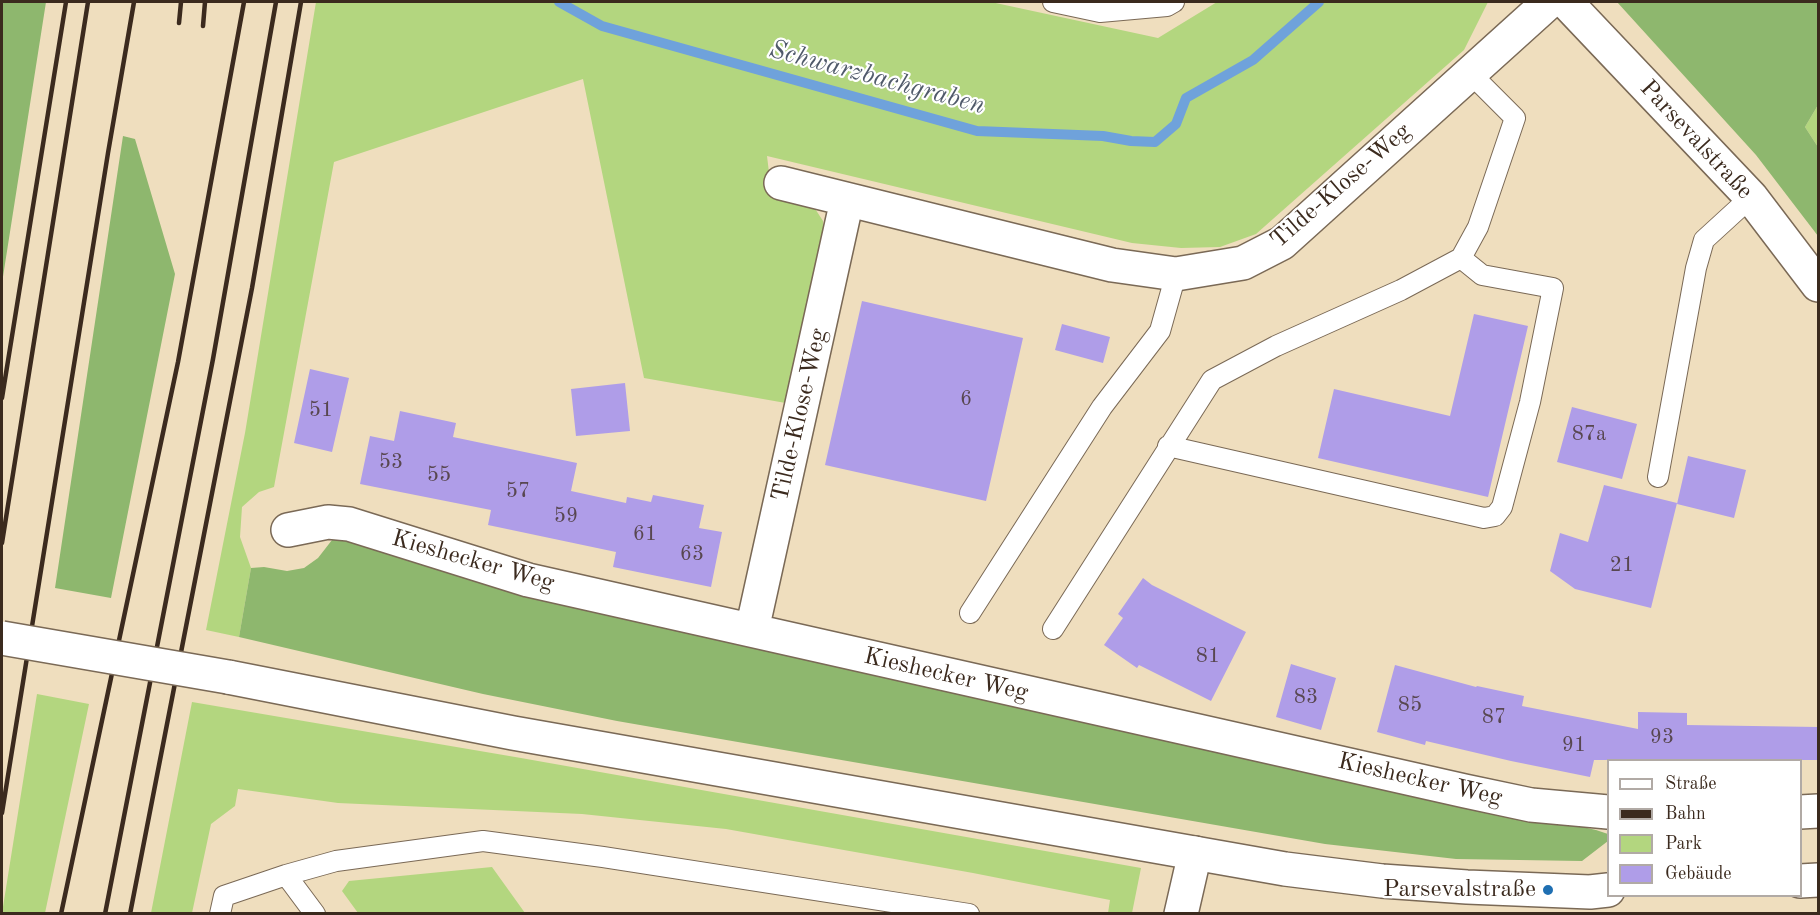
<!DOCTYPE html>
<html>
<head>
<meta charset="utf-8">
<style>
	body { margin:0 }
	#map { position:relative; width:1820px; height:915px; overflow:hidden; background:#efdebe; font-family:"Old Standard TT",serif }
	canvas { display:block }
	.frame { position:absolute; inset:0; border:3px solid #3b2a1e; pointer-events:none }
	.legend { position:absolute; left:1607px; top:759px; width:195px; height:138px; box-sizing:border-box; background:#fff; border:2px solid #b1aaa5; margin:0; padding:8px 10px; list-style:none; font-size:18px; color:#3b2a1e }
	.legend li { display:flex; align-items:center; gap:12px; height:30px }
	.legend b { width:30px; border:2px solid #b1aaa5 }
</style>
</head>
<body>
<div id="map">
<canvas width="1820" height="915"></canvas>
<div class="frame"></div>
<ul class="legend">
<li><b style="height:8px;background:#fff"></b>Straße</li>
<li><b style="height:8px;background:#3b2a1e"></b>Bahn</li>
<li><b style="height:16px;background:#b3d67f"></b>Park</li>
<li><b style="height:16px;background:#af9de8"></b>Gebäude</li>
</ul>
</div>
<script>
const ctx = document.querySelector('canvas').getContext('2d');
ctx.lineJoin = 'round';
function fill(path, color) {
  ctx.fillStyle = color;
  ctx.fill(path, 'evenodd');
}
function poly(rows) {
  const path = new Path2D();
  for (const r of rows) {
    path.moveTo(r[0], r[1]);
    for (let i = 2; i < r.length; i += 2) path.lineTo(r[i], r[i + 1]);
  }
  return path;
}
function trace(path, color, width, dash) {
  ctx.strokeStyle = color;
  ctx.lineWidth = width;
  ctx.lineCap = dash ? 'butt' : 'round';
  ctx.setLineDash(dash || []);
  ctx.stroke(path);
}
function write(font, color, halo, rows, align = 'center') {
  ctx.font = font + ' "Old Standard TT",serif';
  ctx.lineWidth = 4.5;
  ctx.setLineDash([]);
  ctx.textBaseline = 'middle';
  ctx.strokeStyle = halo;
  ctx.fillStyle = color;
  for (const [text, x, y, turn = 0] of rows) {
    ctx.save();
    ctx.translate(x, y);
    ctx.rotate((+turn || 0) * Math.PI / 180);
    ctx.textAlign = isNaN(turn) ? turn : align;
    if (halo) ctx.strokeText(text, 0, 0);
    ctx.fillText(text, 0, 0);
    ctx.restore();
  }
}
const green = poly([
	[316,2,991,2,1158,38,1217,2,1488,2,1464,50,1256,234,1220,247,1181,248,1132,243,767,156,771,189,812,204,823,221,826,259,797,405,644,378,583,79,334,162,274,487,259,492,242,507,240,537,251,568,239,637,206,630,245,433],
	[1818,105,1818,147,1805,127],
	[37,694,89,704,45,913,2,913],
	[192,702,521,758,1141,868,1132,913,1108,913,1110,900,973,873,726,829,582,814,338,803,238,789,235,806,211,824,192,913,151,913],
	[492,867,525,913,358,913,342,891,349,881]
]);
const forest = poly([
	[2,2,46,2,2,283],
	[1617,2,1818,2,1818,105,1805,127,1818,147,1818,236,1756,155],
	[123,136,135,139,175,274,111,598,55,588],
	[351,535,502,580,1596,830,1608,834,1608,841,1582,861,1456,859,1325,844,617,721,483,694,239,637,251,568,264,567,287,571,304,568,318,558,332,540]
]);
const stream = poly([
	[559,2,602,26,977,131,1103,136,1131,141,1155,142,1176,124,1186,98,1253,60,1319,2]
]);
const building = poly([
	[862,301,1023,338,986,501,825,465],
	[1474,314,1528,326,1488,497,1318,458,1334,389,1450,416],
	[1062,324,1110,337,1103,363,1055,350],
	[310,369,349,378,332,452,294,443],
	[625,383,630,431,576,436,571,389],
	[1572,407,1637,424,1622,479,1557,462],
	[400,411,456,423,453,437,577,463,571,491,626,503,627,497,651,502,653,495,704,505,699,528,722,532,711,587,613,567,616,552,488,525,491,510,360,484,370,436,394,441],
	[1688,456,1746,470,1734,518,1677,504],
	[1604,485,1677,503,1651,608,1575,589,1550,571,1560,533,1588,542],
	[1143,578,1152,585,1246,632,1211,701,1139,665,1137,668,1104,645,1123,618,1118,614],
	[1291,664,1336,678,1321,730,1276,717],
	[1395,665,1476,687,1477,686,1524,696,1522,706,1638,729,1638,712,1687,713,1687,725,1818,727,1818,760,1594,760,1590,777,1511,761,1426,741,1425,745,1377,732]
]);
const service = poly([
	[1053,2,1100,12,1167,6,1174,2],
	[1168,446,1484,518,1495,516,1502,507,1530,402,1553,288,1482,275,1461,258],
	[1658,477,1696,268,1704,240,1751,197],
	[970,613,1102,407,1160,331,1176,274],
	[1053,629,1212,380,1276,346,1401,290,1461,258,1478,227,1515,118,1470,73],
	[220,914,224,896,286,875],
	[315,914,286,875,336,861,483,841,603,857,969,914]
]);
const minor = poly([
	[781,183,1112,265,1176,274,1243,263,1282,243,1549,2],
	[288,530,328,522,349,524,528,580,1465,791,1531,805,1608,812],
	[752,630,847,200],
	[1800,812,1818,811],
	[1181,914,1195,853]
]);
const tertiary = poly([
	[1566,2,1751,197,1818,285],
	[228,677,513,733,1285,869,1382,881,1467,887,1590,892,1608,890],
	[1800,881,1818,880]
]);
const rail = poly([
	[179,23,181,2],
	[203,26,205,2],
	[2,398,66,2],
	[2,543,88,2],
	[2,813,108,153,134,2],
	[61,914,178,362,244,2],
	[105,914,213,359,276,2],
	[130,914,252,288,301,2]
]);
const tertiaryBridge = poly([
	[2,638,228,677]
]);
const markers = [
	[1548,890,6,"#1f6fb2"]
];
const numberNames = [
	["6",966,399],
	["51",321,410],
	["87a",1589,434],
	["53",391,462],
	["55",439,475],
	["57",518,491],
	["59",566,516],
	["61",645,534],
	["63",692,554],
	["21",1622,565],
	["81",1208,656],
	["83",1306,697],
	["85",1410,705],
	["87",1494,717],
	["93",1662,737],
	["91",1574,745]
];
const streetNames = [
	["Parsevalstraße",1696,140,47],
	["Tilde-Klose-Weg",1341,186,-41],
	["Tilde-Klose-Weg",800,415,-77],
	["Kieshecker Weg",473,561,16],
	["Kieshecker Weg",946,675,13],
	["Kieshecker Weg",1420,780,13]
];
const poiNames = [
	["Parsevalstraße",1536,890]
];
const waterNames = [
	["Schwarzbachgraben",877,78,15]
];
fill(green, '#b3d67f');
fill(forest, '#8eb76e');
trace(stream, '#6fa2db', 10);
fill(building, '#af9de8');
trace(service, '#7a6956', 22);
trace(minor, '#7a6956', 36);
trace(tertiary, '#7a6956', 36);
trace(service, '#fff', 20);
trace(minor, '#fff', 33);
trace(tertiary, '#fff', 33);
trace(rail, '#3b2a1e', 4.5);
trace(tertiaryBridge, '#7a6956', 36, []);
trace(tertiaryBridge, '#fff', 33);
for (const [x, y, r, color] of markers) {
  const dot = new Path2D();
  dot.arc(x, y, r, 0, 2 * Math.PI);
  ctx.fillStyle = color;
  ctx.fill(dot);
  trace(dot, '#fff', 2);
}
write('21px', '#584750', null, numberNames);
write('24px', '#3b2a1e', '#fff', streetNames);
write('24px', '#3b2a1e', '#fff', poiNames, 'right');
write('italic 26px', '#505a6a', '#fff', waterNames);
</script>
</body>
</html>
